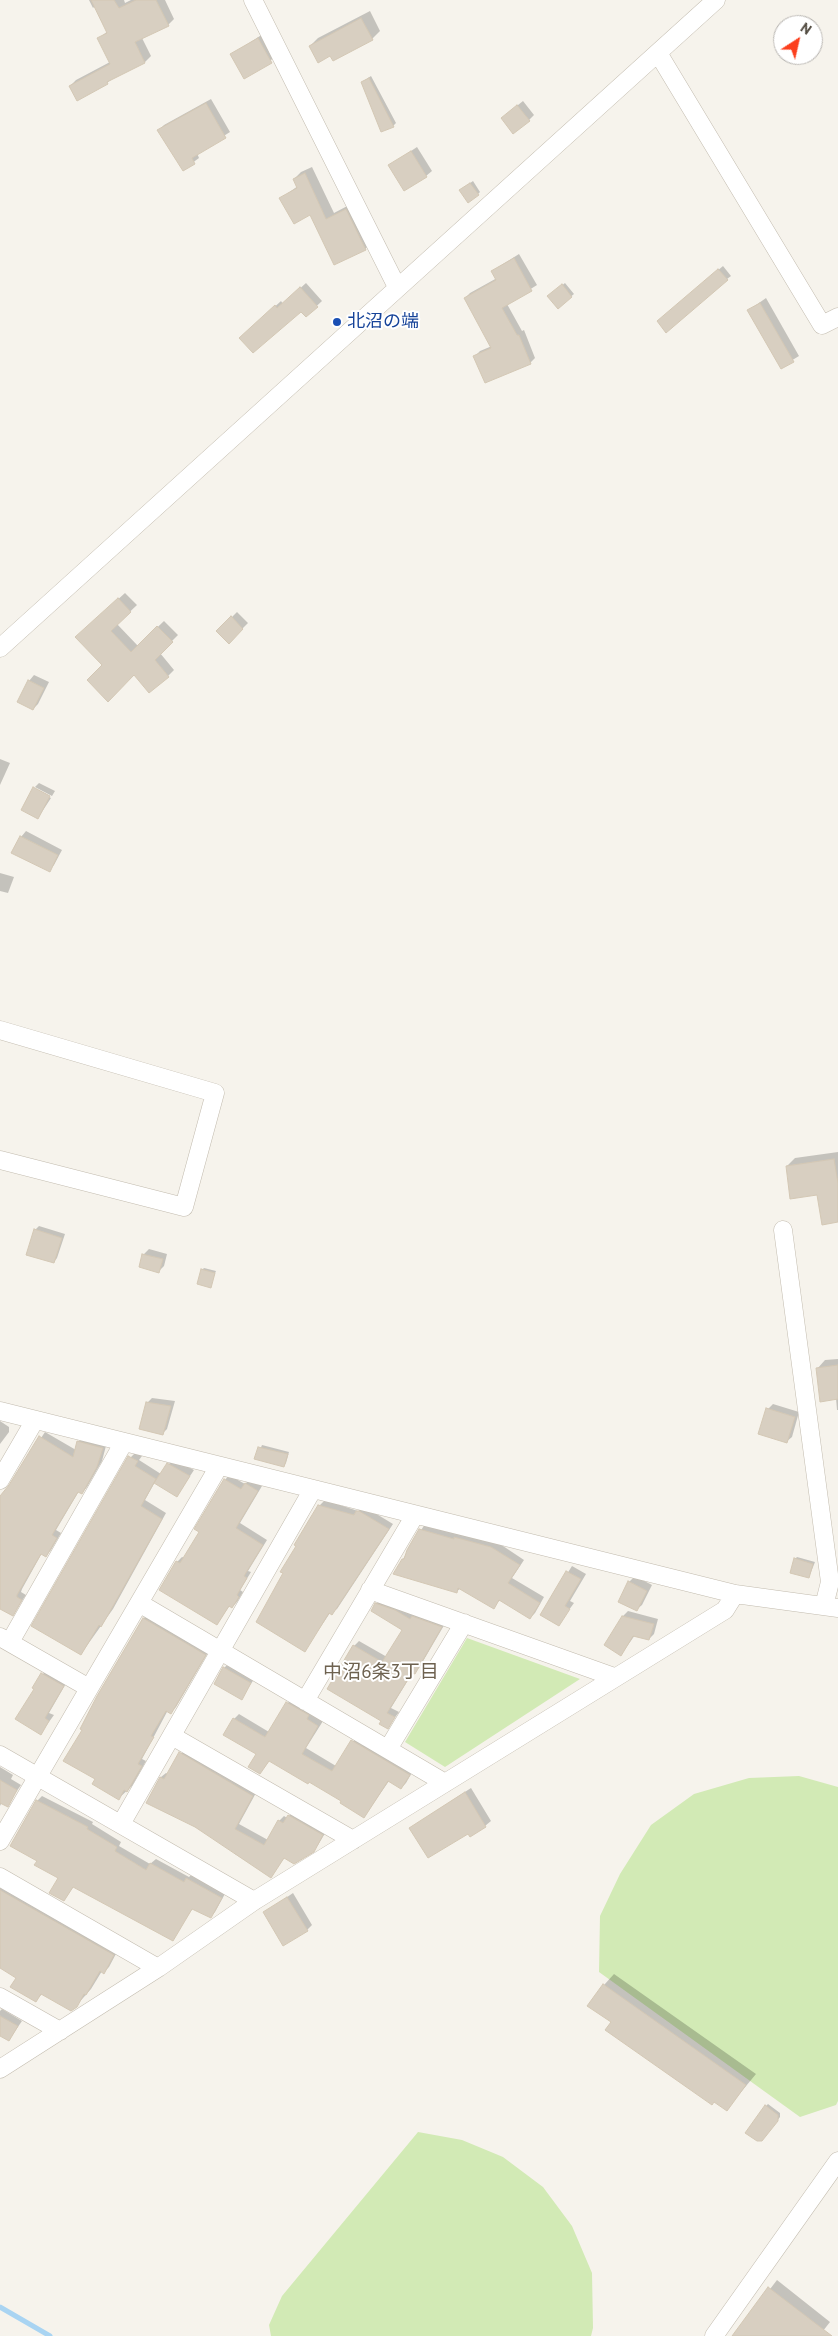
<!DOCTYPE html>
<html>
<head>
<meta charset="utf-8">
<style>
	body { margin:0 }
	#map { position:relative; width:838px; height:2336px; overflow:hidden; background:#f6f3ec; font-family:"PT Sans",sans-serif }
	canvas { display:block }
	.north { position:absolute; left:773px; top:15px; width:50px; height:50px; box-sizing:border-box; background:#fff; border:1px solid #b7b4b0; border-radius:50%; rotate:35deg; font-size:14px; font-weight:700; line-height:20px; text-align:center; color:#4b4439 }
	.north::after { content:''; display:block; margin:auto; width:18px; height:22px; background:#fc3f1d; clip-path:polygon(50% 0,100% 100%,50% 72%,0 100%) }
</style>
</head>
<body>
<div id="map">
<canvas width="838" height="2336"></canvas>
<div class="north">N</div>
</div>
<script>
const ctx = document.querySelector('canvas').getContext('2d');
ctx.lineJoin = 'round';
function fill(path, color) {
  ctx.fillStyle = color;
  ctx.fill(path, 'evenodd');
}
function poly(rows) {
  const path = new Path2D();
  for (const r of rows) {
    path.moveTo(r[0], r[1]);
    for (let i = 2; i < r.length; i += 2) path.lineTo(r[i], r[i + 1]);
  }
  return path;
}
function trace(path, color, width, dash) {
  ctx.strokeStyle = color;
  ctx.lineWidth = width;
  ctx.lineCap = dash ? 'butt' : 'round';
  ctx.setLineDash(dash || []);
  ctx.stroke(path);
}
function write(font, color, halo, rows, align = 'center') {
  ctx.font = font + ' "PT Sans","Noto Sans JP",sans-serif';
  ctx.lineWidth = 4;
  ctx.setLineDash([]);
  ctx.textBaseline = 'middle';
  ctx.strokeStyle = halo;
  ctx.fillStyle = color;
  for (const [text, x, y, turn = 0] of rows) {
    ctx.save();
    ctx.translate(x, y);
    ctx.rotate((+turn || 0) * Math.PI / 180);
    ctx.textAlign = isNaN(turn) ? turn : align;
    if (halo) ctx.strokeText(text, 0, 0);
    ctx.fillText(text, 0, 0);
    ctx.restore();
  }
}
const green = poly([
	[467,1638,580,1679,445,1767,405,1742],
	[799,1776,838,1787,838,2101,836,2105,800,2117,599,1972,600,1916,620,1874,651,1825,694,1794,749,1778],
	[418,2132,462,2140,503,2157,543,2187,572,2226,592,2273,593,2328,591,2336,271,2336,269,2325,282,2296]
]);
const shadow = poly([
	[89,0,124,0,125,3,131,0,165,0,174,19,168,25,142,38,151,56,145,62,113,78,107,83,70,86,76,80,110,62,99,38,108,31,95,6,93,8],
	[370,11,380,31,372,39,331,54,310,46,318,38],
	[263,34,277,56,245,77,232,54],
	[371,76,396,123,393,126,362,82],
	[211,99,230,132,197,153,199,158,184,169,159,130,164,125],
	[523,101,534,115,529,120,508,113],
	[417,147,432,171,426,176,390,165],
	[312,167,334,213,353,203,372,242,365,249,311,214,281,198,298,186,294,179,301,172],
	[473,181,480,192,478,194,463,188],
	[519,254,537,285,507,304,522,331,524,330,535,358,530,363,475,356,480,351,492,346,465,298,470,293,497,278,492,271],
	[723,266,731,276,727,279,662,318],
	[306,283,322,301,306,316,301,311,246,333,281,301,283,304],
	[565,283,574,294,558,307,551,294],
	[766,298,799,356,781,367,749,310],
	[125,593,137,605,117,624,138,646,164,621,178,635,160,653,174,670,168,676,134,673,104,665,83,631],
	[237,612,248,623,229,642,218,631],
	[34,675,49,682,38,704,33,709,29,681],
	[0,759,10,763,0,785],
	[39,783,55,791,52,796,35,787],
	[34,789,51,798,38,818],
	[26,831,62,850,54,865,49,870,21,837],
	[0,873,14,877,8,893,0,891],
	[838,1152,838,1221,818,1194,787,1166,795,1158],
	[39,1226,65,1234,57,1258,54,1262,35,1230],
	[149,1249,167,1254,164,1266,159,1271,140,1266,144,1254],
	[204,1268,216,1271,210,1286,202,1270],
	[838,1359,838,1410,837,1410,836,1398,817,1369,825,1360],
	[152,1398,175,1401,167,1429,162,1434,147,1403],
	[773,1404,799,1412,792,1437,786,1442,768,1409],
	[0,1421,9,1427,9,1432,0,1444],
	[45,1432,76,1450,78,1442,83,1437,107,1442,102,1461,87,1487,82,1493,79,1491,56,1530,61,1533,51,1550,46,1556,42,1553,22,1589,21,1592,26,1595,13,1614,0,1606,0,1500],
	[262,1445,289,1452,286,1463,284,1466,256,1459],
	[136,1452,142,1456,139,1460,161,1474,173,1459,194,1470,177,1496,155,1482,145,1500,166,1513,113,1609,81,1654,33,1626,131,1457],
	[229,1475,245,1484,250,1479,262,1486,240,1523,267,1540,248,1571,251,1572,240,1590,243,1592,237,1602,232,1607,230,1605,217,1624,177,1562,182,1557,185,1558,200,1532,225,1480],
	[325,1500,358,1511,365,1507,393,1524,337,1609,330,1613,305,1650,284,1572,319,1506],
	[425,1524,459,1534,461,1532,497,1542,524,1560,512,1578,544,1597,535,1613,530,1618,500,1600,493,1607,461,1588,456,1592,403,1559],
	[797,1557,815,1562,809,1577,795,1559],
	[572,1566,586,1574,570,1601,574,1603,558,1625,541,1615],
	[635,1576,652,1585,642,1605,636,1610,619,1601,629,1582],
	[381,1599,446,1622,419,1668,413,1672,391,1708,399,1712,388,1727,382,1720,354,1646,359,1641,387,1657,404,1629,376,1604],
	[628,1611,658,1619,654,1634,649,1639,635,1635,621,1655,623,1616],
	[149,1613,210,1649,176,1707,171,1712,168,1710,142,1759,146,1761,132,1786,118,1799,97,1779,98,1697,144,1618],
	[229,1663,255,1678,241,1698,224,1668],
	[47,1668,68,1680,49,1713,54,1715,41,1733,35,1689,34,1688],
	[292,1697,323,1721,306,1748,336,1766,357,1736,414,1769,406,1783,401,1788,389,1781,364,1817,343,1800,270,1760,260,1773,258,1754,234,1719,239,1714,269,1732],
	[185,1748,257,1791,239,1824,268,1840,279,1821,284,1816,287,1818,294,1811,327,1830,318,1845,313,1851,285,1857,271,1876,235,1854,237,1852,170,1812,147,1802,161,1777,166,1773,168,1774],
	[0,1767,13,1775,11,1779,21,1785,7,1805,2,1802,0,1806],
	[471,1788,491,1821,485,1826,470,1835,468,1832,410,1828],
	[42,1796,93,1822,92,1824,121,1842,119,1846,150,1864,156,1859,189,1877,192,1874,226,1892,215,1912,210,1917,193,1908,172,1939,74,1886,64,1900,60,1877,38,1861,37,1801],
	[0,1883,118,1950,109,1967,104,1972,102,1971,91,1989,76,2006,42,1994,36,2000,18,1977,0,1967],
	[293,1893,312,1925,307,1930,264,1913],
	[614,1974,756,2074,727,2109,604,1985],
	[2,2009,22,2021,9,2040,0,2034,0,2011],
	[768,2104,780,2113,780,2117,764,2138,766,2106],
	[777,2280,830,2322,819,2336,734,2336]
]);
const stream = poly([
	[0,2307,50,2336]
]);
const building = poly([
	[91,0,114,0,119,8,136,0,156,0,169,26,135,42,145,63,107,82,108,84,77,101,69,86,110,64,97,38,107,33,91,0],
	[361,18,373,40,333,61,330,56,318,63,309,46,361,18],
	[258,38,272,63,244,79,230,54,258,38],
	[369,78,394,127,381,132,361,82,369,78],
	[206,103,226,138,192,158,195,164,183,171,157,130,206,103],
	[517,105,530,121,513,134,501,118,517,105],
	[411,151,427,177,404,191,388,165,411,151],
	[305,173,326,219,346,209,366,250,334,265,310,215,294,224,279,198,297,188,293,179,305,173],
	[470,183,479,195,468,203,459,190,470,183],
	[514,258,532,291,502,308,517,335,519,335,531,364,485,383,473,356,491,348,464,298,496,280,491,271,514,258],
	[718,269,728,280,666,333,657,321,718,269],
	[562,284,572,297,558,309,547,296,562,284],
	[300,287,318,307,306,317,301,312,253,353,239,338,275,305,277,308,300,287],
	[760,303,794,362,781,369,747,310,760,303],
	[118,598,131,612,111,631,131,652,157,626,173,642,155,660,169,677,149,693,134,675,108,702,87,680,102,665,75,637,118,598],
	[231,616,243,629,229,644,216,631,231,616],
	[28,680,44,688,33,710,17,702,28,680],
	[33,787,50,796,38,819,21,810,33,787],
	[20,836,58,855,50,872,11,853,20,836],
	[834,1159,838,1183,838,1222,822,1225,817,1195,790,1199,786,1166,834,1159],
	[34,1229,62,1238,54,1263,26,1255,34,1229],
	[142,1254,163,1259,159,1273,139,1267,142,1254],
	[201,1269,215,1273,211,1288,197,1284,201,1269],
	[838,1365,838,1399,820,1402,816,1368,838,1365],
	[146,1402,171,1406,163,1435,139,1429,146,1402],
	[766,1408,795,1417,787,1443,758,1434,766,1408],
	[39,1436,73,1457,77,1441,103,1448,97,1467,82,1494,78,1492,52,1535,57,1538,46,1557,41,1554,17,1595,17,1597,22,1600,13,1616,0,1609,0,1496,9,1485,39,1436],
	[258,1447,288,1454,284,1467,254,1459,258,1447],
	[128,1456,138,1461,135,1466,156,1479,141,1506,162,1519,108,1615,101,1627,99,1625,81,1655,31,1626,128,1456],
	[167,1463,190,1476,177,1497,154,1483,167,1463],
	[224,1479,241,1489,245,1483,258,1491,236,1528,263,1545,244,1576,247,1578,237,1595,239,1597,232,1608,229,1606,217,1625,159,1590,176,1561,180,1563,199,1532,194,1529,224,1479],
	[318,1505,354,1515,356,1511,359,1511,389,1529,332,1615,329,1613,305,1652,256,1622,283,1573,280,1572,296,1546,294,1545,318,1505],
	[419,1529,454,1539,454,1537,491,1547,520,1565,508,1583,540,1603,530,1619,499,1600,494,1609,458,1588,457,1593,393,1574,402,1559,404,1559,407,1550,419,1529],
	[794,1558,813,1564,809,1578,790,1573,794,1558],
	[566,1571,581,1579,565,1606,570,1609,559,1626,540,1615,566,1571],
	[628,1581,647,1591,637,1611,618,1602,628,1581],
	[375,1603,395,1610,410,1619,412,1616,442,1627,415,1674,412,1673,387,1713,395,1717,388,1729,379,1724,381,1721,327,1689,353,1645,382,1662,402,1630,371,1611,375,1603],
	[622,1616,654,1624,649,1640,633,1636,621,1656,604,1645,622,1616],
	[143,1618,206,1655,171,1714,166,1711,151,1736,154,1737,138,1764,142,1766,127,1792,124,1790,119,1800,92,1784,95,1779,63,1761,82,1730,80,1729,97,1696,143,1618],
	[223,1667,251,1683,242,1700,214,1684,223,1667],
	[41,1673,64,1686,45,1718,49,1721,41,1735,15,1719,34,1689,32,1688,41,1673],
	[286,1702,309,1715,307,1719,318,1726,302,1754,332,1771,351,1740,410,1775,401,1789,388,1781,364,1818,340,1803,341,1801,309,1782,308,1784,269,1761,260,1774,248,1767,256,1754,223,1735,233,1718,265,1737,286,1702],
	[179,1752,253,1796,235,1829,264,1845,278,1820,283,1823,288,1815,323,1835,314,1852,294,1864,284,1858,271,1878,195,1827,146,1803,160,1777,164,1779,179,1752],
	[0,1780,17,1790,8,1807,0,1803,0,1780],
	[465,1792,486,1827,470,1837,468,1834,428,1858,409,1828,465,1792],
	[36,1800,88,1827,87,1829,117,1847,115,1851,146,1870,150,1863,184,1882,186,1878,222,1898,211,1918,192,1909,173,1941,73,1887,64,1901,49,1893,58,1878,34,1865,37,1861,10,1846,36,1800],
	[0,1890,114,1955,104,1974,100,1971,86,1995,84,1994,77,2007,71,2011,41,1994,36,2002,10,1987,16,1978,0,1968,0,1890],
	[287,1897,308,1931,283,1946,263,1912,287,1897],
	[603,1984,746,2085,727,2111,714,2102,712,2105,605,2030,611,2022,587,2006,603,1984],
	[0,2016,18,2026,9,2041,0,2036,0,2016],
	[765,2105,778,2115,778,2121,762,2141,757,2141,745,2133,765,2105],
	[768,2287,832,2336,732,2336,768,2287]
]);
const minor = poly([
	[253,0,397,287],
	[658,53,822,325,838,317],
	[0,648,716,0],
	[0,1030,215,1093,184,1207,0,1160],
	[783,1230,830,1582,824,1606],
	[0,1411,735,1594,838,1608],
	[0,1480,35,1420],
	[370,1590,614,1677],
	[139,1603,445,1783],
	[0,1637,89,1688],
	[10,1642,124,1442],
	[305,1701,415,1515],
	[172,1736,353,1840],
	[388,1749,464,1623],
	[0,1755,254,1901],
	[121,1824,313,1489],
	[0,1841,219,1466],
	[0,1877,158,1968],
	[0,1997,60,2031],
	[0,2069,158,1968,254,1901,725,1610,735,1594],
	[714,2336,838,2161]
]);
const markers = [
	[337,322,5,"#1a4fb4"]
];
const transitNames = [
	["北沼の端",347,322]
];
const neighbourhoodNames = [
	["中沼6条3丁目",381,1673]
];
fill(green, '#d2eab5');
fill(shadow, '#0003');
trace(stream, '#a9d4f2', 5);
fill(building, '#d8cfc1');
trace(building, '#d3c7b4', 1);
trace(minor, '#c2bbae', 19);
trace(minor, '#fff', 18);
for (const [x, y, r, color] of markers) {
  const dot = new Path2D();
  dot.arc(x, y, r, 0, 2 * Math.PI);
  ctx.fillStyle = color;
  ctx.fill(dot);
  trace(dot, '#fff', 2);
}
write('18px', '#164399', '#fff', transitNames, 'left');
write('19px', '#6e6250', '#fff', neighbourhoodNames);
</script>
</body>
</html>
